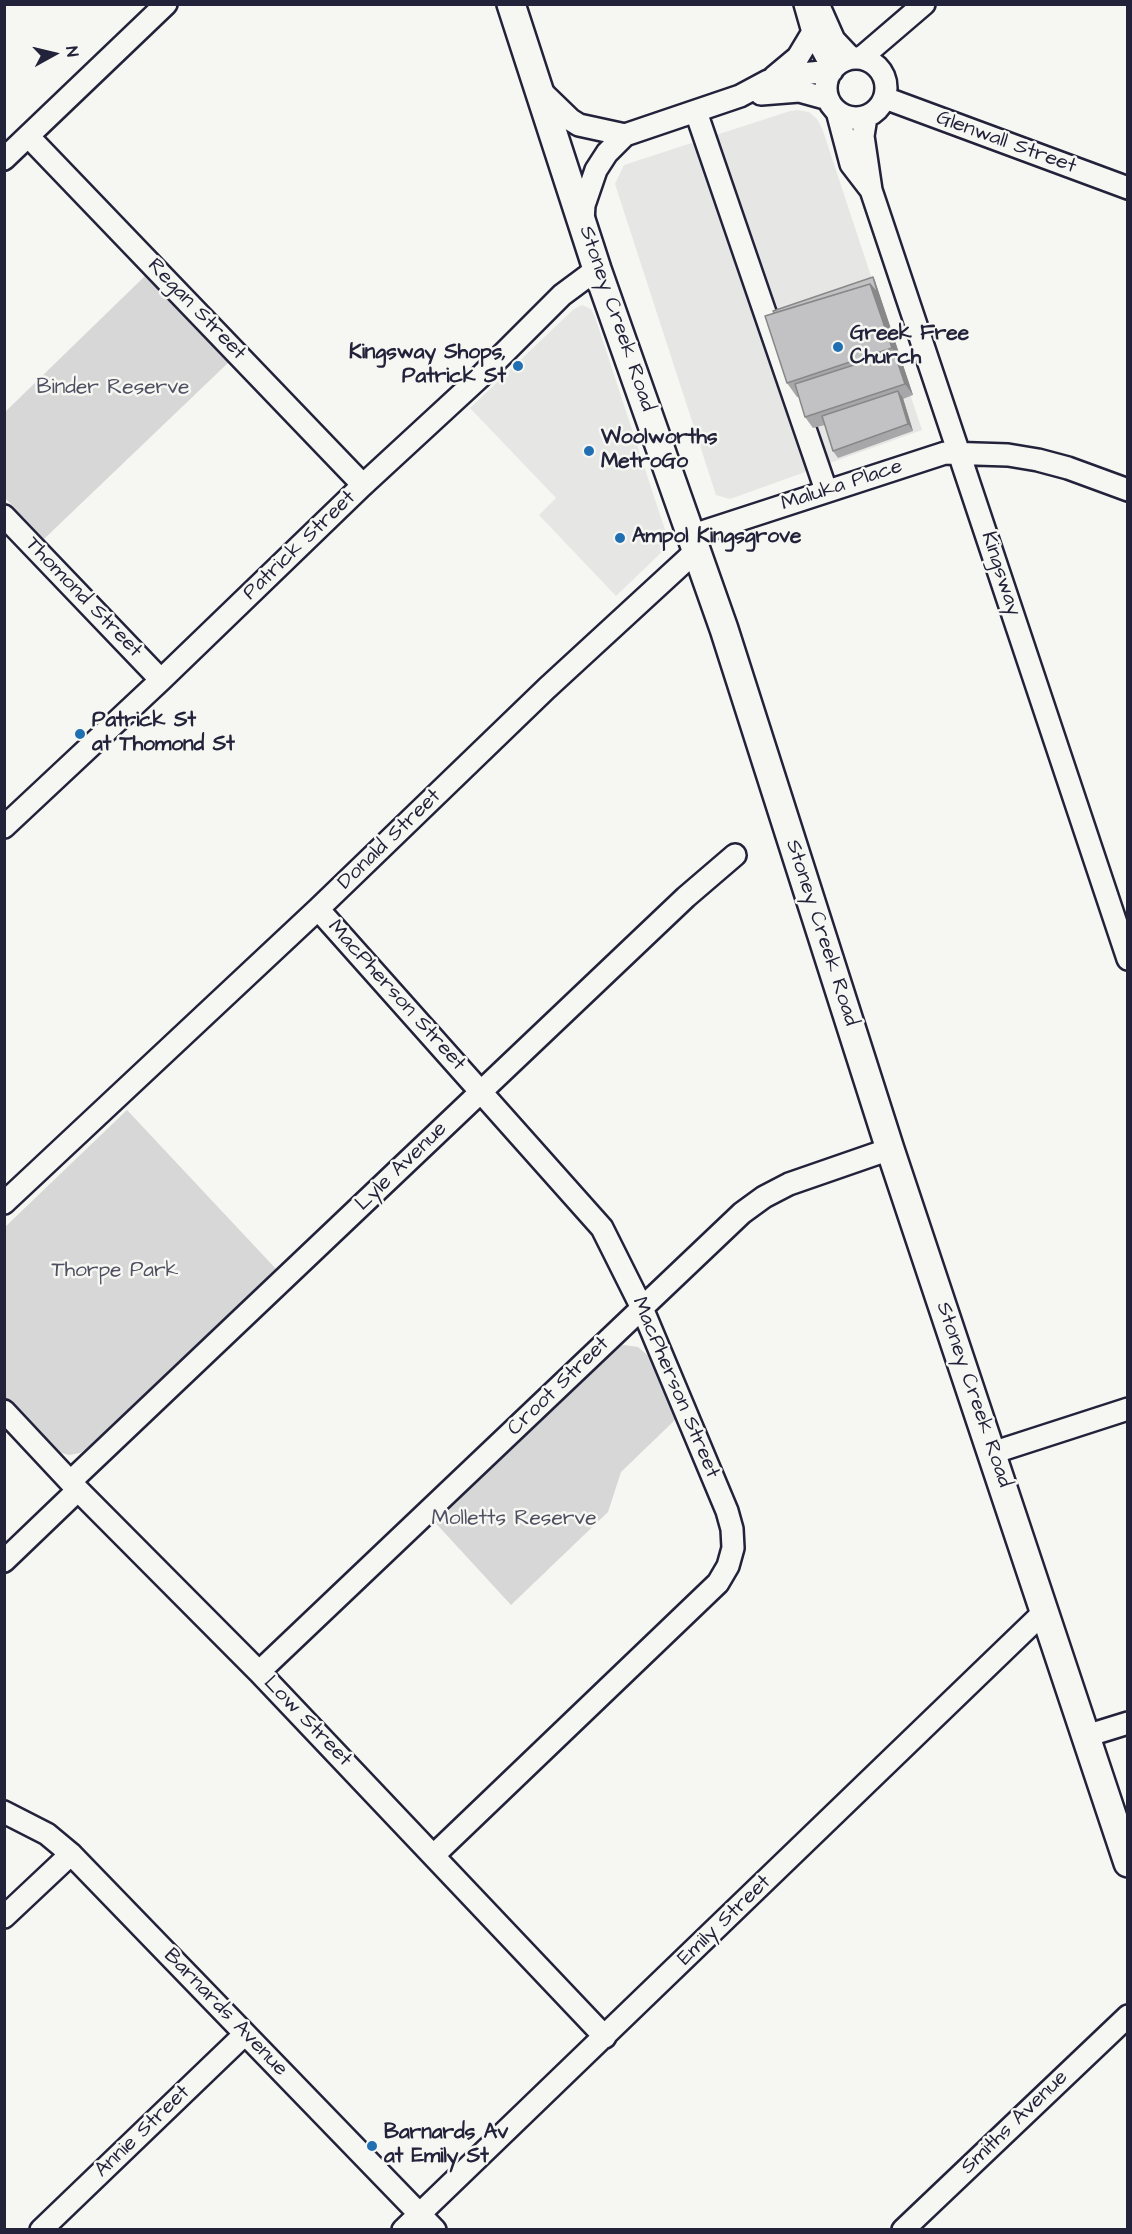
<!DOCTYPE html>
<html>
<head>
<meta charset="utf-8">
<style>
	body { margin:0 }
	#map { position:relative; width:1132px; height:2234px; overflow:hidden; background:#f6f6f2; font-family:"Architects Daughter",sans-serif }
	canvas { display:block }
	.frame { position:absolute; inset:0; border:6px solid #22223b; pointer-events:none }
	.north { position:absolute; left:24px; top:24px; width:60px; height:60px; -webkit-text-stroke:4px #f6f6f2; paint-order:stroke; rotate:82deg; font-size:16px; font-weight:700; line-height:24px; text-align:center; color:#22223b }
	.north::after { content:''; display:block; margin:auto; width:21px; height:27px; background:#22223b; clip-path:polygon(50% 0,100% 100%,50% 72%,0 100%) }
</style>
</head>
<body>
<div id="map">
<canvas width="1132" height="2234"></canvas>
<div class="frame"></div>
<div class="north">N</div>
</div>
<script>
const ctx = document.querySelector('canvas').getContext('2d');
ctx.lineJoin = 'round';
function fill(path, color) {
  ctx.fillStyle = color;
  ctx.fill(path, 'evenodd');
}
function poly(rows) {
  const path = new Path2D();
  for (const r of rows) {
    if (r.length === 3) {
      path.moveTo(r[0] + r[2], r[1]);
      path.arc(r[0], r[1], r[2], 0, 2 * Math.PI);
      continue;
    }
    path.moveTo(r[0], r[1]);
    for (let i = 2; i < r.length; i += 2) path.lineTo(r[i], r[i + 1]);
  }
  return path;
}
function trace(path, color, width, dash) {
  ctx.strokeStyle = color;
  ctx.lineWidth = width;
  ctx.lineCap = dash ? 'butt' : 'round';
  ctx.setLineDash(dash || []);
  ctx.stroke(path);
}
function write(font, color, halo, rows, align = 'center') {
  ctx.font = font + ' "Architects Daughter",sans-serif';
  ctx.lineWidth = 5;
  ctx.setLineDash([]);
  ctx.textBaseline = 'middle';
  ctx.strokeStyle = halo;
  ctx.fillStyle = color;
  for (const [text, x, y, turn = 0] of rows) {
    ctx.save();
    ctx.translate(x, y);
    ctx.rotate((+turn || 0) * Math.PI / 180);
    ctx.textAlign = isNaN(turn) ? turn : align;
    if (halo) ctx.strokeText(text, 0, 0);
    ctx.fillText(text, 0, 0);
    ctx.restore();
  }
}
const built = poly([
	[798,110,809,112,817,119,822,128,922,430,730,499,716,495,615,184,624,165,790,111],
	[582,305,591,309,595,317,668,539,666,548,616,596,539,515,556,498,470,408,574,309]
]);
const green = poly([
	[146,275,229,362,44,539,5,498,5,412],
	[127,1110,277,1270,88,1447,80,1453,69,1455,58,1452,52,1448,5,1398,5,1227],
	[624,1345,638,1347,651,1358,676,1419,621,1472,608,1512,511,1605,431,1518,614,1347]
]);
const minor = poly([
	[805,4,813,32,833,69],
	[818,4,834,40,851,58],
	[856,88,30],
	[861,58,924,4],
	[774,77,798,57,813,32],
	[541,91,571,120,579,125,625,135],
	[761,94,799,91,828,99],
	[885,98,1128,188],
	[837,111,851,164,871,190],
	[696,112,826,490],
	[866,117,863,136,871,190,1128,959],
	[28,136,363,485],
	[4,159,166,4],
	[583,222,584,205,596,170,607,153,625,135,740,96,768,81,801,74,832,71],
	[4,516,161,680],
	[690,536,945,453,1008,455,1038,460,1068,468,1128,490],
	[4,827,161,680,363,485,479,378,562,295,597,269],
	[318,909,602,1228,642,1308,727,1511,732,1529,733,1548,728,1566,718,1583,434,1855],
	[4,1203,318,909,547,688,697,550],
	[4,1411,78,1490,259,1672,605,2037],
	[992,1453,1128,1409],
	[71,1481,686,897,735,855],
	[4,1561,78,1490],
	[259,1672,742,1213,764,1197,789,1184,890,1149],
	[1086,1736,1128,1723],
	[4,1812,47,1834,71,1854,435,2230],
	[4,1917,71,1854],
	[41,2230,245,2034],
	[403,2230,1045,1611],
	[903,2230,1128,2016]
]);
const major = poly([
	[511,4,597,269,724,629,890,1149,1128,1863]
]);
const wall = poly([
	[873,277,875,281,913,395,903,399,913,431,838,458,833,451,825,425,813,428,805,417,799,397,797,397,787,383]
]);
const shadedWall = poly([
	[873,277,875,281,913,395,905,384,894,352,892,348,870,284],
	[898,391,903,398,913,431,908,424]
]);
const building = poly([
	[873,277,878,294,870,284,774,313,773,311,873,277],
	[870,284,892,348,787,383,765,316,870,284],
	[894,352,905,384,805,417,795,384,894,352],
	[898,391,908,424,833,451,822,416,898,391]
]);
const markers = [
	[838,347,6,"#1f6fb2"],
	[518,366,6,"#1f6fb2"],
	[589,451,6,"#1f6fb2"],
	[620,538,6,"#1f6fb2"],
	[80,734,6,"#1f6fb2"],
	[372,2146,6,"#1f6fb2"]
];
const streetNames = [
	["Glenwall Street",1006,143,20],
	["Regan Street",196,310,46],
	["Stoney Creek Road",616,319,71],
	["Maluka Place",842,486,-18],
	["Patrick Street",300,546,-44],
	["Kingsway",1000,574,72],
	["Thomond Street",83,598,46],
	["Donald Street",390,840,-44],
	["Stoney Creek Road",821,933,72],
	["MacPherson Street",396,996,48],
	["Lyle Avenue",402,1167,-44],
	["Croot Street",559,1387,-44],
	["MacPherson Street",675,1388,67],
	["Stoney Creek Road",973,1395,71],
	["Low Street",307,1722,46],
	["Emily Street",725,1921,-44],
	["Barnards Avenue",225,2013,46],
	["Smiths Avenue",1015,2123,-44],
	["Annie Street",143,2132,-44]
];
const poiNames = [
	["Greek Free",850,335],
	["Church",850,359],
	["Kingsway Shops,",506,354,"right"],
	["Patrick St",506,378,"right"],
	["Woolworths",601,439],
	["MetroGo",601,463],
	["Ampol Kingsgrove",632,538],
	["Patrick St",92,722],
	["at Thomond St",92,746],
	["Barnards Av",384,2134],
	["at Emily St",384,2158]
];
const parkNames = [
	["Binder Reserve",113,389],
	["Thorpe Park",115,1272],
	["Molletts Reserve",514,1520]
];
fill(built, '#e6e6e4');
fill(green, '#d7d7d7');
trace(minor, '#22223b', 26);
trace(major, '#22223b', 32);
trace(minor, '#f6f6f2', 21);
trace(major, '#f6f6f2', 27);
fill(wall, '#a7a7a9');
fill(shadedWall, '#888889');
fill(building, '#c2c2c4');
trace(building, '#888889', 1.5);
for (const [x, y, r, color] of markers) {
  const dot = new Path2D();
  dot.arc(x, y, r, 0, 2 * Math.PI);
  ctx.fillStyle = color;
  ctx.fill(dot);
  trace(dot, '#f6f6f2', 2);
}
write('21px', '#22223b', '#f6f6f2', streetNames);
write('bold 21px', '#22223b', '#f6f6f2', poiNames, 'left');
write('21px', '#4f4f62', '#f6f6f2', parkNames);
</script>
</body>
</html>
